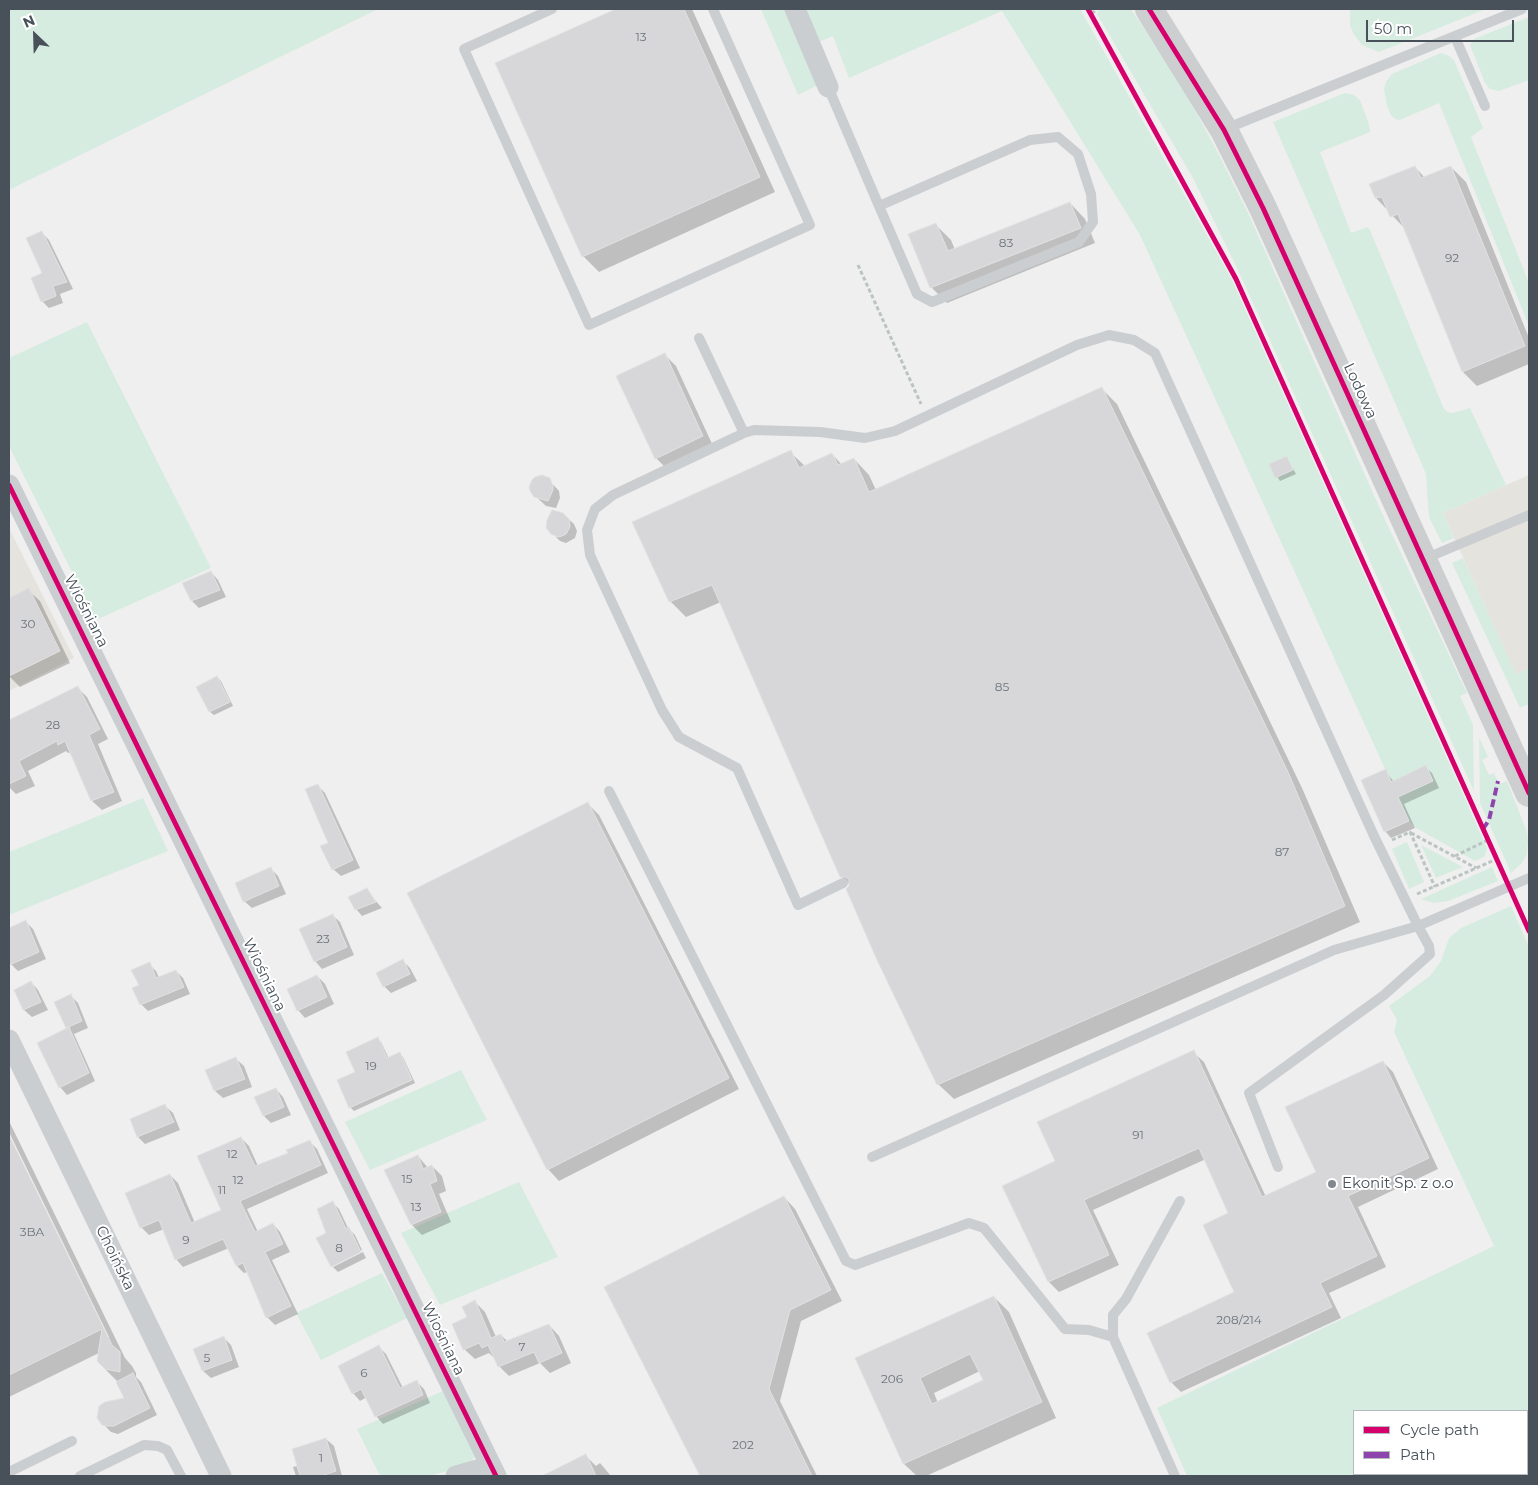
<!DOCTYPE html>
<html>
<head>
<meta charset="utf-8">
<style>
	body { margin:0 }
	#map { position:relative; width:1538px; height:1485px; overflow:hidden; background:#f0efef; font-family:Montserrat,sans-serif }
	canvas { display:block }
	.frame { position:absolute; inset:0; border:10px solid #48515a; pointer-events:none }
	.legend { position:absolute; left:1353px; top:1410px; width:175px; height:65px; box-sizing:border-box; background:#fff; border:1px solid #b6b9bd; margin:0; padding:6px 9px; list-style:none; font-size:15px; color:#48515a }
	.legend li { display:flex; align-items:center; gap:10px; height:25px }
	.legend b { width:25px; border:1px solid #b6b9bd }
	.north { position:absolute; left:10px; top:10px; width:50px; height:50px; -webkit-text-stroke:4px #fff; paint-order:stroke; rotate:336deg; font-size:14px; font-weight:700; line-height:20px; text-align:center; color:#48515a }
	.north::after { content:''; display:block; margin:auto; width:18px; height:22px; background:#48515a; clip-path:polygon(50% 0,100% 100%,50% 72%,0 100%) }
	.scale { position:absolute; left:1366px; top:20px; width:148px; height:22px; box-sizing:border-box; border:2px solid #48515a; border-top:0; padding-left:6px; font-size:15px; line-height:18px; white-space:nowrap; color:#48515a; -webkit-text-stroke:4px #fff; paint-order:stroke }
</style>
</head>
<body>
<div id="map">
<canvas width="1538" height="1485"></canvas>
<div class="frame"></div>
<ul class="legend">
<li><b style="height:6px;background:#d6006c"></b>Cycle path</li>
<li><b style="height:6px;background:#8e44ad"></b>Path</li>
</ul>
<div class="north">N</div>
<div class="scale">50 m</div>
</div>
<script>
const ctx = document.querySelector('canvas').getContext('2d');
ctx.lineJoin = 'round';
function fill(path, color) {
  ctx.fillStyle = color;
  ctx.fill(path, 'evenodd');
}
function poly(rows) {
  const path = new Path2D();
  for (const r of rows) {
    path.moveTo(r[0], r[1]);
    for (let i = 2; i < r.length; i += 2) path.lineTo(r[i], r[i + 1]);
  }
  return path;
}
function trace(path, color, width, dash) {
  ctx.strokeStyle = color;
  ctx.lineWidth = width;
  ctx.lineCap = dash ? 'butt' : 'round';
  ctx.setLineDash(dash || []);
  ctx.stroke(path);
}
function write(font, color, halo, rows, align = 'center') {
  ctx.font = font + ' Montserrat,sans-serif';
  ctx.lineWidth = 4;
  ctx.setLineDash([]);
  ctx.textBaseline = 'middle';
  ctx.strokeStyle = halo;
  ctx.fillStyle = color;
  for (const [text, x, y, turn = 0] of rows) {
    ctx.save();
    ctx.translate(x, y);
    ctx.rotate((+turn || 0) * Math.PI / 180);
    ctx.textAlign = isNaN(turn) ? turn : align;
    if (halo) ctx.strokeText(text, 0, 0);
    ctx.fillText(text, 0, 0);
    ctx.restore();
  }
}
const commercial = poly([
	[1529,475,1529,704,1443,513],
	[9,528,74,658,9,691]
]);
const green = poly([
	[9,9,378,9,9,190],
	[761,9,786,9,818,85,798,95],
	[806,9,1080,9,1231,278,1467,803,1487,849,1484,857,1475,861,1416,828,1409,821,1140,235,1002,11,849,78,833,36,819,42],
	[1100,9,1131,9,1179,81,1215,147,1249,215,1381,511,1467,693,1460,696,1473,725,1474,791,1238,270,1193,178,1097,14],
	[1350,9,1486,9,1379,52,1362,45,1353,33,1350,25],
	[1529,17,1529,80,1499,91,1490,89,1485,83,1470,45,1474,39],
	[1441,53,1449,56,1454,60,1483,128,1471,137,1529,283,1529,326,1439,103,1400,120,1395,119,1391,115,1387,106,1384,89,1386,82,1392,74],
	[1345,93,1354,95,1360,100,1369,124,1370,132,1320,152,1351,233,1368,227,1370,230,1444,409,1448,412,1453,413,1470,408,1506,485,1443,513,1454,538,1442,543,1429,517,1426,474,1273,122],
	[87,322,211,568,96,620,9,446,9,358],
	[1463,558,1516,674,1529,668,1529,704,1520,708,1452,563],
	[1479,737,1488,757,1482,760,1489,775,1494,773,1499,784,1507,781,1527,832,1528,842,1527,854,1522,863,1511,873,1480,803],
	[143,798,168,851,9,915,9,852],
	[1407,842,1424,882,1409,889,1392,849],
	[1421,845,1463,867,1436,878],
	[1492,867,1498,881,1448,901,1434,903,1421,899],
	[1511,906,1529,947,1529,1452,1527,1453,1527,1411,1354,1411,1354,1474,1476,1474,1470,1476,1187,1476,1157,1408,1494,1246,1394,1032,1397,1020,1389,1006,1430,976,1441,961,1449,938,1461,928],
	[461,1070,487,1120,370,1170,345,1122],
	[519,1182,558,1257,440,1305,401,1233],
	[382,1273,407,1318,321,1360,296,1313],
	[443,1391,476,1456,467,1466,428,1476,382,1476,378,1472,357,1429]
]);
const shadow = poly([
	[619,9,692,9,775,192,599,272,583,256,497,64],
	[1415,167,1425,178,1451,167,1466,182,1529,338,1529,364,1477,386,1463,372,1406,230,1376,198],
	[1070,203,1085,219,1095,243,947,303,931,287,936,225,951,240,955,250],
	[41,232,49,240,73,289,60,294,63,303,49,308,42,301,44,274],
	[665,355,676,366,714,448,667,469,656,458],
	[1102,389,1117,404,1302,788,1360,922,954,1099,938,1084,850,885,841,876,721,602,686,617,670,601,790,452,805,466,832,454,842,465,854,459,869,475,876,490],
	[1286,457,1296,474,1280,481,1270,465],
	[546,477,559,491,560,498,556,508,546,506,532,493],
	[566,517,574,524,577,531,575,538,566,543,560,541,552,533],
	[211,572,218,580,226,597,199,608,192,601],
	[28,590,40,601,70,663,20,687,9,676,9,599],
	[217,677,221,681,233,706,214,715,210,712,198,687],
	[78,688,87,697,108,739,98,744,122,801,102,810,92,801,71,752,68,753,66,751,28,771,35,786,16,794,9,787,9,721],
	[1425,767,1432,773,1439,788,1404,804,1415,828,1391,838,1385,831,1385,771,1394,782],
	[317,785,325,793,360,868,341,876,333,869],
	[587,803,599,815,739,1089,559,1181,548,1169],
	[270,868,278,876,286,894,252,908,244,901],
	[366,890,382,908,362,916,356,909],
	[332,915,340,922,354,955,322,969,315,961],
	[26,922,33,929,46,959,18,971,11,964,9,959,9,929],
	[403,961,410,968,417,981,391,993,384,986],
	[149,964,156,971,159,978,176,971,183,978,190,994,148,1011,141,1004,140,986],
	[317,976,325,984,334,1004,305,1018,298,1010],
	[31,982,38,990,48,1010,32,1017,24,1010,15,990],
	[71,996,78,1003,88,1028,74,1034,95,1081,67,1095,60,1087,68,1029,56,1002],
	[378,1039,381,1042,389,1059,400,1054,403,1057,415,1083,354,1111,350,1107,357,1073],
	[1193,1052,1204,1062,1266,1197,1317,1172,1383,1062,1393,1072,1438,1169,1358,1207,1386,1267,1329,1293,1341,1318,1181,1392,1171,1382,1148,1333,1236,1292,1230,1214,1206,1159,1093,1210,1119,1265,1059,1292,1049,1282,1003,1186,1057,1162],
	[236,1059,244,1066,252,1087,223,1098,215,1091,207,1071],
	[276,1089,283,1097,291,1115,271,1123,264,1116],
	[165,1106,173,1113,180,1130,145,1144,138,1137,131,1120],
	[9,1121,125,1358,132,1366,136,1373,136,1377,141,1382,157,1415,118,1434,111,1432,103,1424,98,1418,98,1410,102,1405,126,1399,117,1381,100,1364,99,1353,9,1397,9,1138,107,1339,109,1337,9,1132],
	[241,1138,249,1146,258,1166,290,1153,309,1141,317,1149,328,1173,247,1209,258,1232,273,1224,280,1232,290,1252,272,1260,298,1314,275,1325,267,1317,248,1272,244,1273,237,1266,229,1248,183,1267,176,1259,164,1229,149,1235,141,1227,170,1175,178,1183,195,1223,223,1210],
	[418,1156,428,1168,432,1166,442,1176,446,1191,439,1194,451,1222,422,1235,412,1225],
	[784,1197,795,1209,842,1301,801,1321,780,1401,817,1476,701,1476,606,1287],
	[333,1203,339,1209,348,1228,355,1235,362,1250,332,1265,328,1234],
	[363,1252,366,1258,338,1272,333,1267],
	[994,1297,1009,1312,1056,1418,926,1476,917,1476,904,1464,857,1358],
	[980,1371,985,1381,938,1403,934,1393],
	[475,1302,485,1312,496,1337,501,1335,508,1342,549,1325,559,1336,571,1363,550,1373,540,1363,509,1376,499,1366,494,1356,493,1357,489,1353,475,1359,464,1349,468,1318],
	[223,1337,231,1345,239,1367,211,1378,203,1371,195,1350],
	[379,1347,386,1354,403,1388,417,1382,424,1389,430,1403,383,1424,376,1416,367,1397,360,1401,353,1393],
	[326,1439,334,1446,342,1476,296,1476,293,1467,298,1466],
	[586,1456,596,1466,600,1463,611,1476,554,1476,552,1473]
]);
const building = poly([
	[616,9,684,9,760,177,582,257,495,63,616,9],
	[1415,166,1421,178,1451,166,1525,346,1462,372,1398,214,1390,217,1382,197,1375,198,1369,184,1415,166],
	[1070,202,1081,228,930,288,908,234,936,223,948,251,1070,202],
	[42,231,67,282,53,286,56,296,41,302,31,278,42,273,26,238,42,231],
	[665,353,703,436,655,459,616,376,665,353],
	[1102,387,1288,772,1345,906,937,1085,877,960,846,889,849,886,849,880,846,877,840,877,712,585,669,602,632,522,791,450,799,468,832,453,838,465,854,458,869,492,1102,387],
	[1287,456,1293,470,1275,478,1269,464,1287,456],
	[542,475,550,478,553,486,553,490,548,501,534,497,530,491,529,487,532,480,535,477,542,475],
	[552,510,563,513,569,519,570,527,566,534,562,536,558,537,551,534,546,528,547,520,552,510],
	[211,571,220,590,191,601,182,583,211,571],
	[29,588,60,651,9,676,9,598,29,588],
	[217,676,230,702,209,712,196,687,217,676],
	[78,686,100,729,89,735,114,792,91,801,65,741,58,745,57,741,19,761,26,776,9,784,9,720,78,686],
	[1426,765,1433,781,1398,797,1409,821,1384,832,1361,780,1386,769,1391,782,1426,765],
	[318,784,353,860,332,870,320,846,328,843,305,789,318,784],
	[588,802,729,1078,547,1170,407,893,588,802],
	[271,867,279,886,243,902,235,883,271,867],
	[367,888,376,902,355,910,348,897,367,888],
	[333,914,347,947,314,962,299,929,333,914],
	[26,920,39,952,9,965,9,928,26,920],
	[403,959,410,974,383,987,376,973,403,959],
	[150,962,156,978,176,970,184,987,140,1005,132,988,139,985,131,970,150,962],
	[317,975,327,997,297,1011,287,989,317,975],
	[31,981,41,1002,23,1010,14,990,31,981],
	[71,994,82,1021,66,1028,54,1002,71,994],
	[69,1027,89,1073,59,1088,37,1043,69,1027],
	[378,1037,387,1058,400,1052,412,1080,349,1108,337,1080,355,1072,346,1052,378,1037],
	[1194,1050,1262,1197,1316,1172,1285,1107,1383,1061,1429,1158,1348,1196,1377,1256,1320,1283,1332,1307,1170,1383,1147,1333,1234,1292,1203,1225,1228,1213,1199,1148,1084,1200,1109,1255,1048,1282,1002,1186,1055,1161,1037,1122,1194,1050],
	[236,1057,245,1079,214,1091,205,1070,236,1057],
	[276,1088,284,1107,263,1116,254,1097,276,1088],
	[165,1104,174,1122,137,1137,130,1119,165,1104],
	[9,1135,112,1345,120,1352,120,1372,105,1369,97,1361,102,1329,9,1375,9,1135],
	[241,1137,255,1166,288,1153,286,1150,310,1140,321,1165,240,1201,255,1232,273,1223,283,1244,265,1252,291,1306,266,1318,243,1263,236,1266,223,1239,175,1260,159,1220,140,1228,125,1193,170,1174,191,1223,221,1210,197,1156,241,1137],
	[418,1155,423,1169,432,1165,437,1181,430,1184,441,1212,411,1225,384,1170,418,1155],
	[784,1196,831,1290,790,1310,769,1389,812,1476,700,1476,604,1287,784,1196],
	[333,1201,346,1229,349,1227,361,1252,331,1267,316,1238,326,1233,317,1209,333,1201],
	[994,1296,1042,1402,903,1464,855,1358,994,1296],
	[970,1354,983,1380,932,1404,920,1378,970,1354],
	[475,1300,491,1338,501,1334,504,1342,549,1324,562,1353,539,1363,534,1352,498,1367,488,1345,482,1348,479,1343,463,1350,452,1324,467,1317,462,1307,475,1300],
	[224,1336,232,1360,202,1371,193,1349,224,1336],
	[379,1345,400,1388,417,1380,423,1395,375,1417,361,1389,352,1394,338,1366,379,1345],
	[133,1373,150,1408,114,1426,106,1426,102,1425,97,1418,99,1406,105,1402,124,1398,116,1382,133,1373],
	[326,1438,336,1471,321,1476,300,1476,292,1449,326,1438],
	[586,1454,596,1476,542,1476,586,1454]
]);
const path = poly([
	[1092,14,1096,9],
	[858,265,921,404],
	[1411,833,1476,868],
	[1392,840,1410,832,1435,887],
	[1455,856,1488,840],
	[1417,894,1497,859]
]);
const lane = poly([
	[552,9,464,49,589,325,810,225,713,9],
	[1455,37,1485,106],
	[828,87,879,206,917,294,932,302,1079,242,1093,222,1091,194,1078,154,1058,137,1030,140,879,206],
	[1225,129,1522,9],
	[699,338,744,433],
	[1424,559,1529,515],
	[609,791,846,1261,855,1265,969,1223,984,1228,1065,1329,1089,1330,1113,1337],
	[843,883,798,905,737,768,679,737,662,710,590,555,587,530,595,509,613,495,744,433,754,430,820,432,865,438,895,431,1077,345,1109,335,1134,340,1155,353,1374,836,1418,926,1529,878],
	[872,1157,1334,950,1418,926,1429,946,1430,954,1384,995,1249,1093,1278,1167],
	[9,1472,72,1441],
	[80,1476,144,1445,158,1446,167,1450,181,1476],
	[1175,1476,1113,1337,1113,1315,1126,1299,1180,1201]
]);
const street = poly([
	[795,9,828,87],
	[9,485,496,1476],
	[9,1040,221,1476],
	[456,1476,491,1466]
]);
const secondary = poly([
	[1149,9,1224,130,1263,208,1529,793]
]);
const quiet = poly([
	[1483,829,1489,820,1498,781]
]);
const cycleway = poly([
	[1088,9,1236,279,1529,931],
	[1149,9,1224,130,1263,208,1529,793],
	[9,485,496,1476]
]);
const markers = [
	[1332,1184,5,"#83888e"]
];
const numberNames = [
	["13",641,37],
	["83",1006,243],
	["92",1452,258],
	["30",28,624],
	["85",1002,687],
	["28",53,725],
	["87",1282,852],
	["23",323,939],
	["19",371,1066],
	["91",1138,1135],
	["12",232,1154],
	["15",407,1179],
	["12",238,1180],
	["11",222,1190],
	["13",416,1207],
	["3BA",32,1232],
	["9",186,1240],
	["8",339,1248],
	["208/214",1239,1320],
	["7",522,1347],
	["5",207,1358],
	["6",364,1373],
	["206",892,1379],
	["202",743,1445],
	["1",321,1458]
];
const streetNames = [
	["Lodowa",1360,391,65],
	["Wiośniana",86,611,63],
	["Wiośniana",264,975,64],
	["Choińska",115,1258,64],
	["Wiośniana",443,1339,64]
];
const poiNames = [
	["Ekonit Sp. z o.o",1342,1184]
];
fill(commercial, '#e5e3dd');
fill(green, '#d6ece0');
fill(shadow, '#0003');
fill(building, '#d7d7d9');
trace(building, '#e1e1e2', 1);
trace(path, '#bac4c1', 3, [4, 2.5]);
trace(lane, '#cbced0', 10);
trace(street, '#cbced0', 21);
trace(secondary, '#ccced0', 28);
trace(quiet, '#8e44ad', 4, [8, 4]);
trace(cycleway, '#d6006c', 5);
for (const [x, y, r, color] of markers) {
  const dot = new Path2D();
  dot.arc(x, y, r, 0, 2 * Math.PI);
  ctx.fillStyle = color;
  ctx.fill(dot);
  trace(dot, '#fff', 2);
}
write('12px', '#6d747b', null, numberNames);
write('15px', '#48515a', '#fff', streetNames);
write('15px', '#48515a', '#fff', poiNames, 'left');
</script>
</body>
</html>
